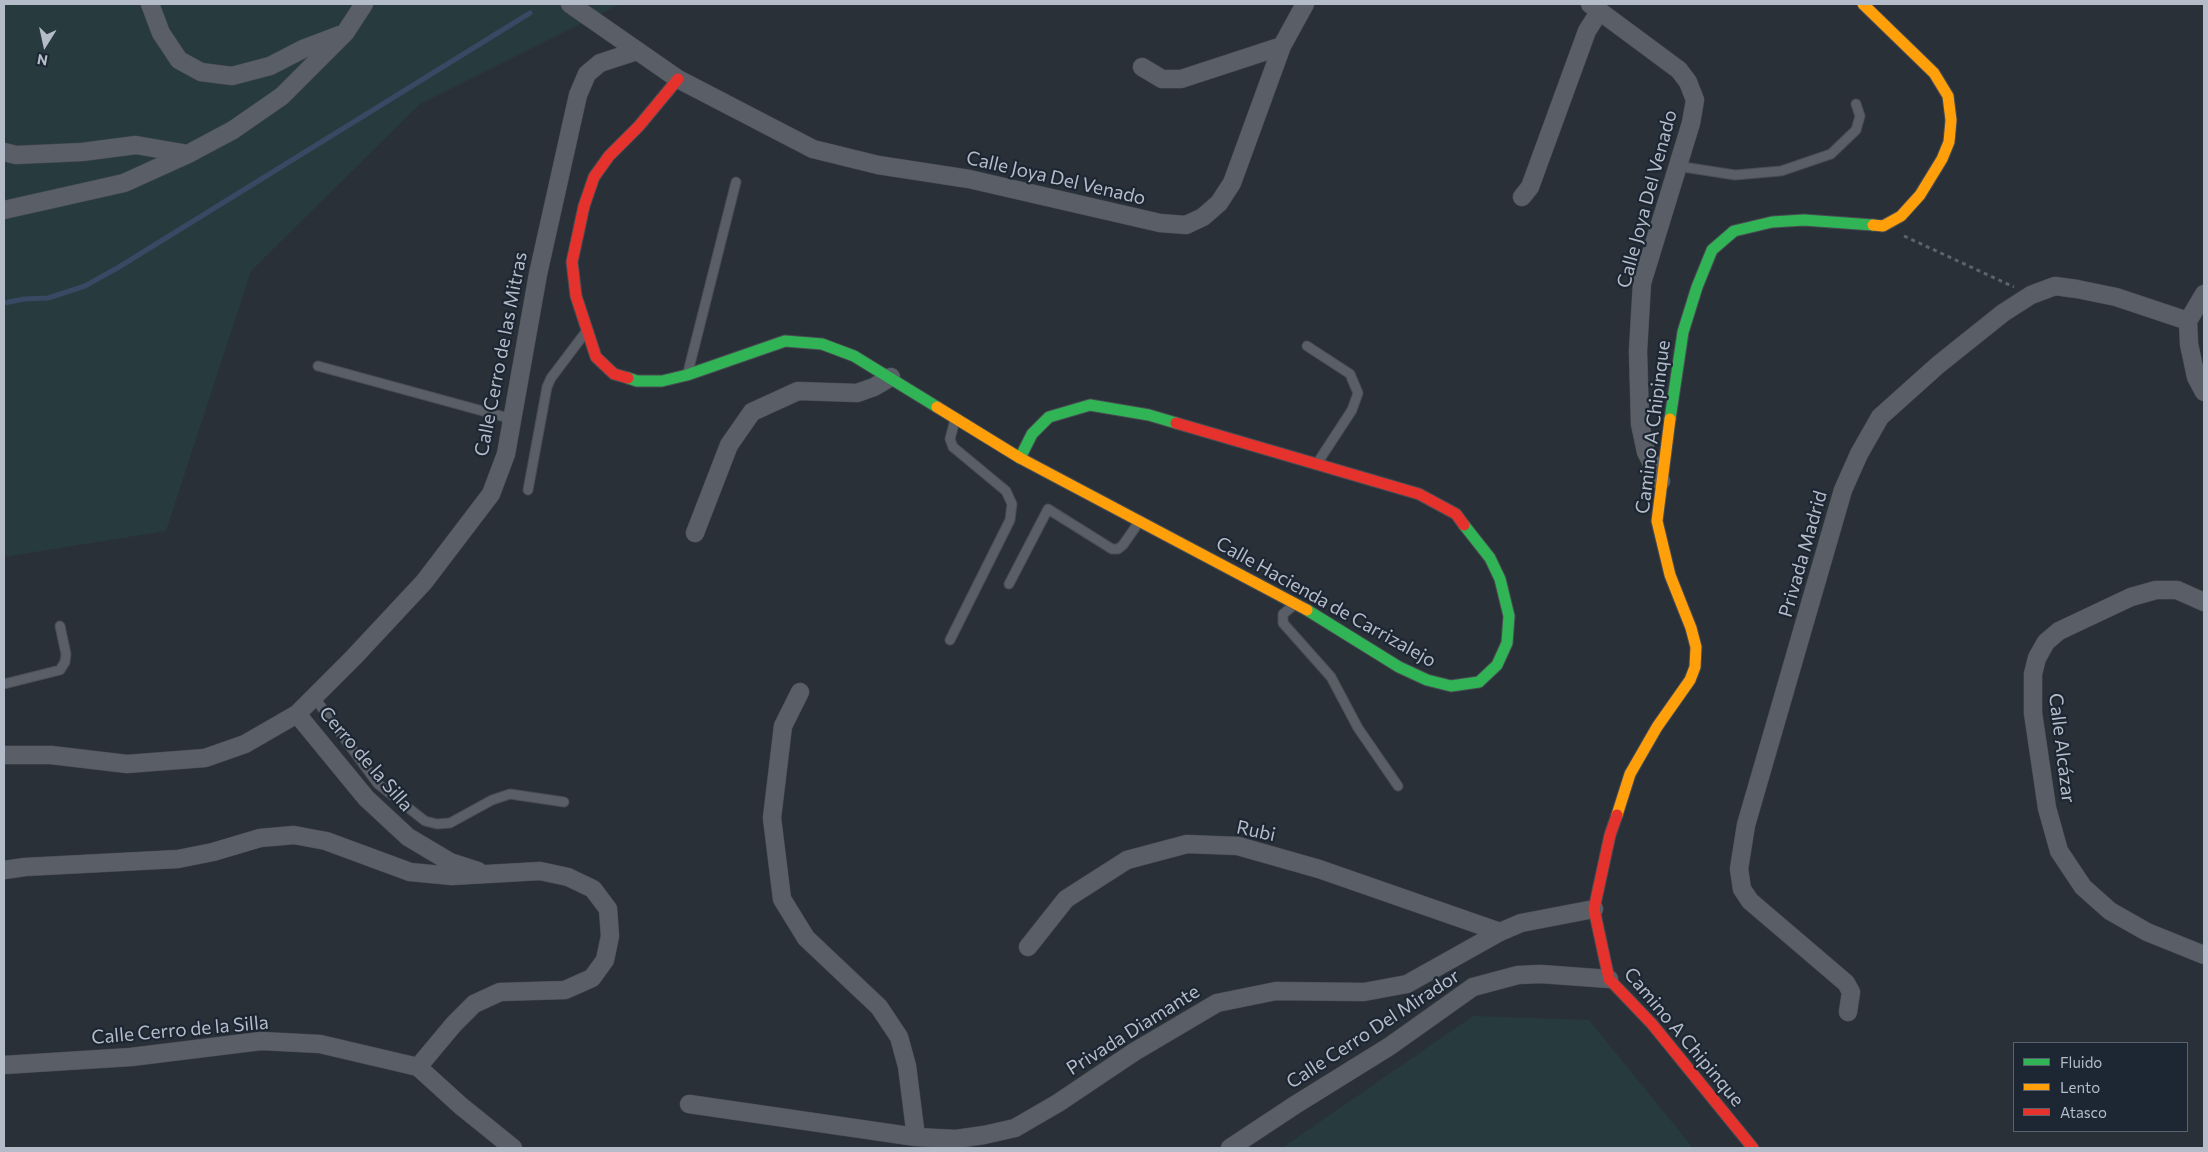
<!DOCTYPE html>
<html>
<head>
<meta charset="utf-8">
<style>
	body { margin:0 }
	#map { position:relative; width:2208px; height:1152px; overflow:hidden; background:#2a3038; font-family:Commissioner,sans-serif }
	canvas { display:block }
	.frame { position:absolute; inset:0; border:5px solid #b4bcc9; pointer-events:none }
	.legend { position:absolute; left:2013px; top:1042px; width:175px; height:90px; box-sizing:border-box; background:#1d2633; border:1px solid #59626f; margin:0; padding:6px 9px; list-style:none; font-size:15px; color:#b4bcc9 }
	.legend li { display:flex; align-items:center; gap:10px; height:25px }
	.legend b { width:25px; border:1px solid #59626f }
	.north { position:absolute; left:20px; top:20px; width:50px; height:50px; -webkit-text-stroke:4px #1d2633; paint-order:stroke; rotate:190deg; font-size:14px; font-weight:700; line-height:20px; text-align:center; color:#b4bcc9 }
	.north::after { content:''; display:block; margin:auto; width:18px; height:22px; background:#b4bcc9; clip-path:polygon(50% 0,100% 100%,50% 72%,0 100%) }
</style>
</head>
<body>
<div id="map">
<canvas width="2208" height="1152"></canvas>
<div class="frame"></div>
<ul class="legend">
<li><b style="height:6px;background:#30b455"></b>Fluido</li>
<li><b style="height:6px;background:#ff9f0a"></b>Lento</li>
<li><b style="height:6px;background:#e5322d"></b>Atasco</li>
</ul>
<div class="north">N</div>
</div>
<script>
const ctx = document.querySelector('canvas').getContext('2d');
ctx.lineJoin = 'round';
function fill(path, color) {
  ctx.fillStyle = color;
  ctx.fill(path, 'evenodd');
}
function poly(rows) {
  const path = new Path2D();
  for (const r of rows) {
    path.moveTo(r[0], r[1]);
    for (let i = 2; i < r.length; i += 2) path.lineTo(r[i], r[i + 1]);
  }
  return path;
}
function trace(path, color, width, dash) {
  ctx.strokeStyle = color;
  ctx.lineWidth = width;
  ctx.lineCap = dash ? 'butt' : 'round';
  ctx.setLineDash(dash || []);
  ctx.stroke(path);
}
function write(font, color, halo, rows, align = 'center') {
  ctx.font = font + ' Commissioner,sans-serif';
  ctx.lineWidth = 4.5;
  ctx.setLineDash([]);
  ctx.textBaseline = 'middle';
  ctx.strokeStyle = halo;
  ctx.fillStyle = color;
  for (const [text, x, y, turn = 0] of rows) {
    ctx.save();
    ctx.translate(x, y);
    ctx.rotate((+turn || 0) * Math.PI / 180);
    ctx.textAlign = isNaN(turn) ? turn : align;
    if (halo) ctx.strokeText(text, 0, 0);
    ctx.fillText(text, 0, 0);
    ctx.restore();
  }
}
const green = poly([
	[4,4,620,4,420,104,251,271,166,531,4,557],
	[1473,1016,1589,1020,1693,1148,1282,1148]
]);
const stream = poly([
	[4,303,24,299,48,298,85,286,119,267,530,13]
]);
const path = poly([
	[1904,236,2014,287]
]);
const lane = poly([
	[1677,166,1735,175,1781,171,1831,154,1856,130,1860,116,1856,104],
	[1307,346,1350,374,1358,393,1352,410,1318,462],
	[318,366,512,419],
	[688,372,736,182],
	[528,490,547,387,551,378,585,333],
	[1009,584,1048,509,1112,549,1118,549,1123,545,1139,522],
	[1294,605,1283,614,1283,623,1331,677,1358,728,1398,786],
	[950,640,1010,520,1012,504,1006,491,953,447,950,439,955,420],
	[4,684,60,670,65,662,66,654,60,626],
	[314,697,378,784,425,821,437,824,450,823,492,800,510,794,564,802]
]);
const street = poly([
	[150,4,161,33,179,60,201,72,232,76,270,66,303,49,340,35],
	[570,4,678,79,813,149,878,165,969,179,1160,223,1186,225,1203,217,1219,203,1232,183,1282,46,1305,4],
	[1590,4,1679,70,1688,82,1695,100,1691,123,1642,283,1638,351,1640,424,1646,452,1661,481],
	[1142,67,1162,79,1181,79,1282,46],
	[4,152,16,155,82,152,136,145,188,154],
	[1522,197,1530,187,1587,31,1599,12],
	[4,210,124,183,188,154,233,130,282,96,345,33,364,4],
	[2204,294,2188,321,2189,344,2196,377,2204,392],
	[695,533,729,445,752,412,798,391,857,393,874,387,891,377],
	[2204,602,2177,590,2156,590,2131,597,2059,631,2046,642,2037,658,2033,674,2033,713,2047,808,2059,851,2083,887,2110,911,2147,932,2204,955],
	[800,692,783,726,772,818,782,899,806,938,879,1007,899,1037,907,1066,916,1137],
	[297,714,366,798,408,837,450,862,478,871],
	[4,755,51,755,127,764,205,758,245,744,297,714,354,657,424,582,491,494,506,454,538,274,578,95,587,74,600,63,637,51],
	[4,870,25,867,178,859,213,852,260,838,294,835,326,841,410,872,452,876,540,871,568,877,593,889,608,909,610,936,605,960,592,978,565,990,500,992,474,1004,454,1024,418,1067],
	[1028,947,1066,899,1127,860,1187,844,1238,846,1319,869,1500,932],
	[1848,1012,1851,992,1846,983,1750,901,1742,889,1739,869,1746,825,1843,490,1859,454,1880,417,1938,365,2003,313,2031,295,2055,286,2077,289,2116,297,2188,321],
	[4,1065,131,1057,261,1041,320,1044,418,1067,461,1106,513,1148],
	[689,1104,916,1137,956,1139,984,1135,1015,1128,1058,1103,1134,1052,1217,1003,1276,991,1364,992,1407,984,1500,932,1521,923,1594,909],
	[1230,1148,1295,1105,1390,1046,1473,987,1518,975,1541,974,1609,979]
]);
const fast = poly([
	[628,378,637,381,662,381,687,375,785,341,822,344,854,356,937,407],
	[1670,419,1683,332,1697,287,1712,250,1734,231,1772,222,1804,220,1873,225],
	[1020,458,1032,434,1049,417,1090,405,1149,415,1176,423],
	[1307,610,1399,667,1427,680,1451,686,1479,682,1497,665,1507,643,1509,616,1500,579,1490,558,1464,525]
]);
const slow = poly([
	[1863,4,1934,73,1948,96,1951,120,1949,142,1942,159,1920,195,1901,216,1883,226,1873,225],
	[937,407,1020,458,1307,610],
	[1617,815,1630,774,1657,727,1690,680,1695,667,1696,647,1691,628,1670,575,1657,521,1670,419]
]);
const jam = poly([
	[628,378,614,374,596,357,576,296,572,262,584,206,594,177,609,156,639,126,678,79],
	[1176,423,1419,494,1456,514,1464,525],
	[1617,815,1610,835,1594,909,1609,979,1652,1024,1753,1148]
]);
const streetNames = [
	["Calle Joya Del Venado",1056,178,13],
	["Calle Joya Del Venado",1647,199,-75],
	["Calle Cerro de las Mitras",501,354,-79],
	["Camino A Chipinque",1653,427,-83],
	["Privada Madrid",1803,554,-74],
	["Calle Hacienda de Carrizalejo",1326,602,29],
	["Calle Alcázar",2062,748,83],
	["Cerro de la Silla",366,759,49],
	["Rubi",1256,831,12],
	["Calle Cerro Del Mirador",1373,1029,-33],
	["Calle Cerro de la Silla",180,1030,-5],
	["Privada Diamante",1133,1030,-32],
	["Camino A Chipinque",1684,1037,50]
];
fill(green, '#273a3e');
trace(stream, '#384963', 5);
trace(lane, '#484c53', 11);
trace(street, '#484c53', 19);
trace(fast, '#484c53', 13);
trace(slow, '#484c53', 13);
trace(jam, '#484c53', 13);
trace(path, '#5d636a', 3, [4, 4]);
trace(lane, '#5a5e66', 9);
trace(street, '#5a5e66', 18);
trace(fast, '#30b455', 11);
trace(slow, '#ff9f0a', 11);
trace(jam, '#e5322d', 11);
write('19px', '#b4bcc9', '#1d2633', streetNames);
</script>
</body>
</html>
